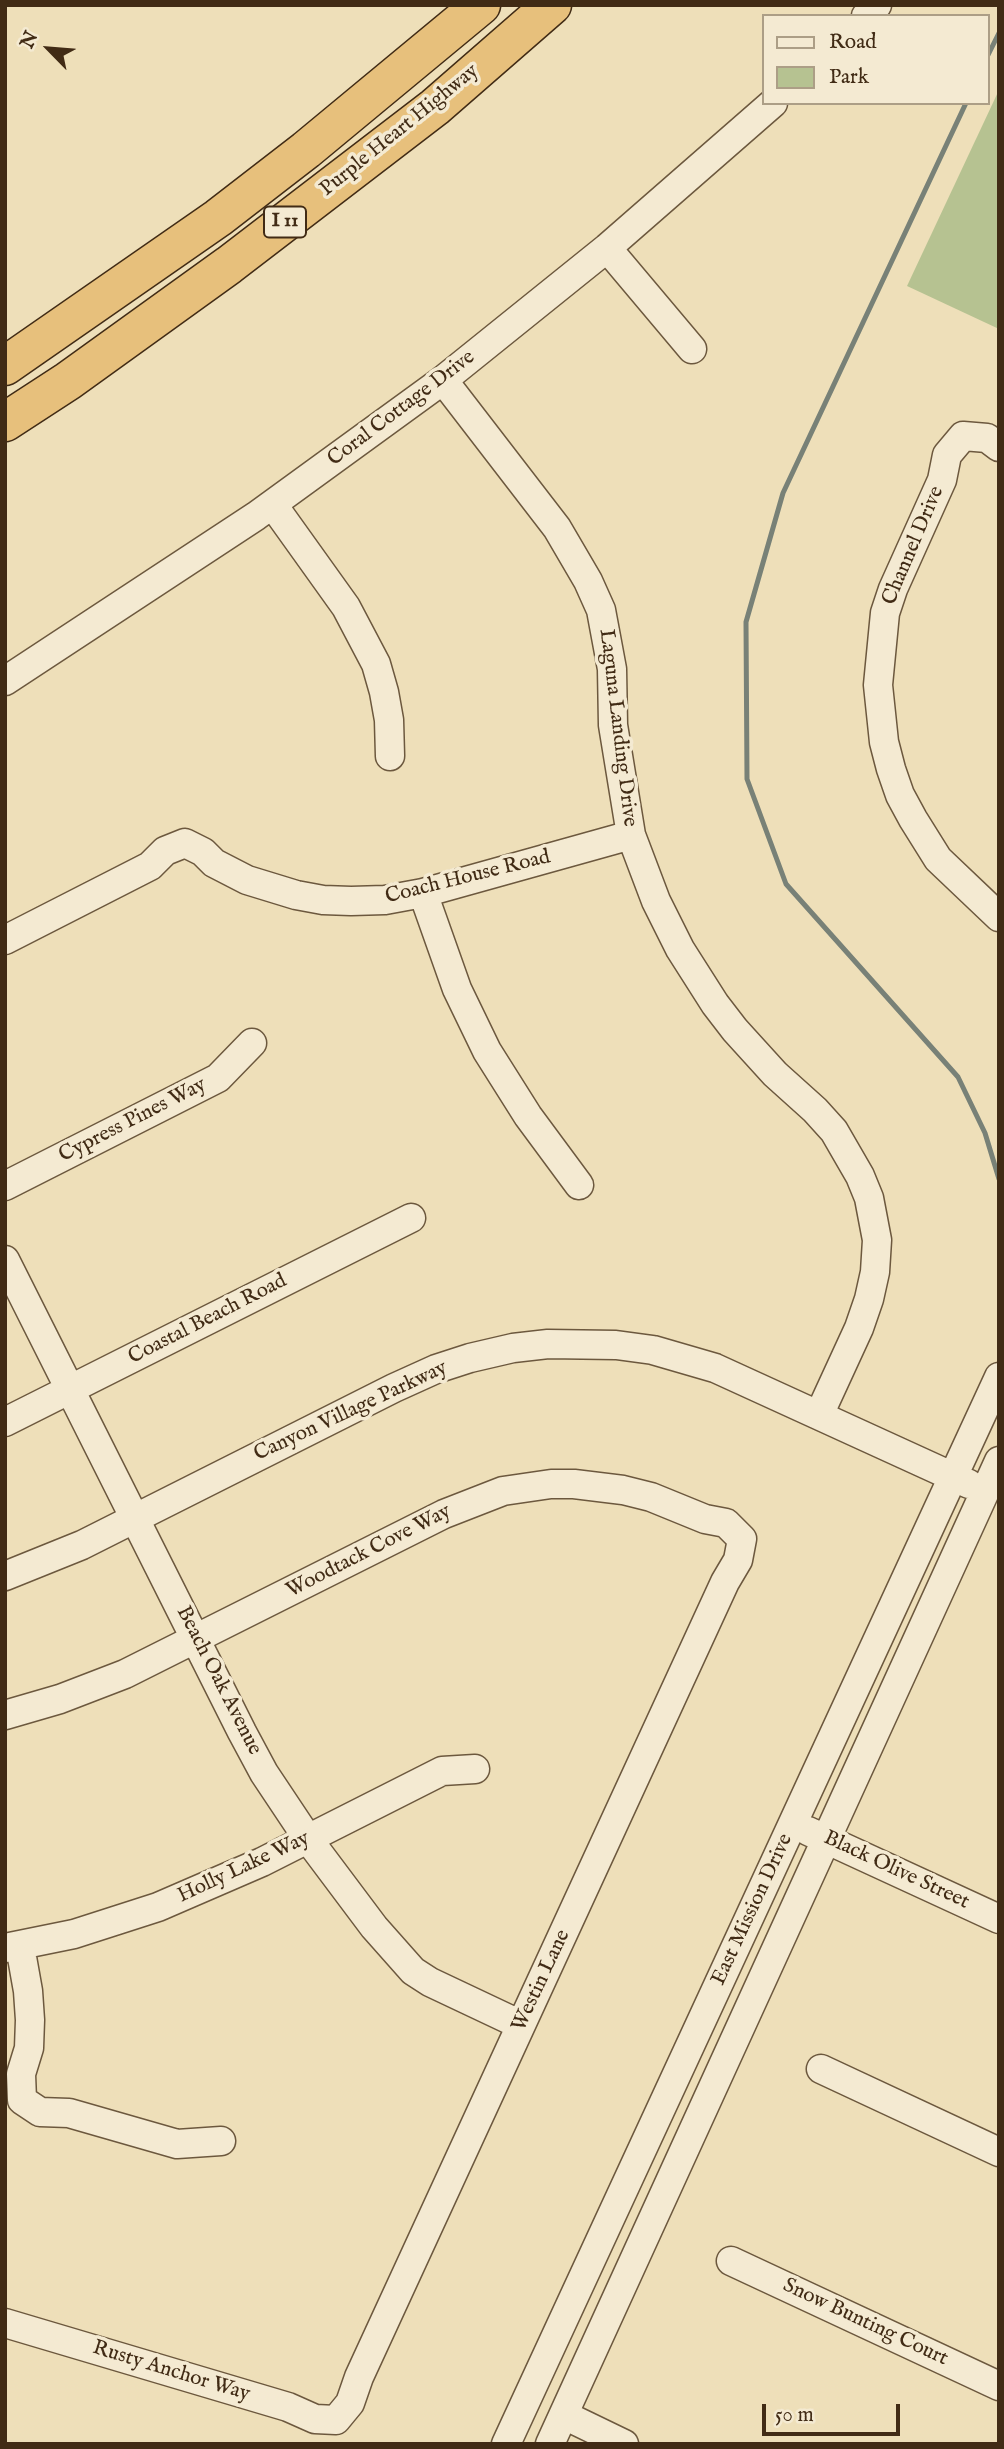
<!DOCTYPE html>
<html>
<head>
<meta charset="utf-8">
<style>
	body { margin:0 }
	#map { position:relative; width:1004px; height:2449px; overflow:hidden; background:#eedfb9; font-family:"IM FELL English",serif }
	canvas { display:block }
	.frame { position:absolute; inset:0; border:7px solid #412b15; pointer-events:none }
	.legend { position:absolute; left:762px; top:14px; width:228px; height:91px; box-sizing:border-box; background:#f4ead2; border:2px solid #ac9e86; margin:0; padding:9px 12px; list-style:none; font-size:21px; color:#412b15 }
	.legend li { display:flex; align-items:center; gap:14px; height:35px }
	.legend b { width:35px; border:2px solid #ac9e86 }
	.north { position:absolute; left:14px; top:14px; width:70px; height:70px; -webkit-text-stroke:5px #f4ead2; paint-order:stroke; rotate:295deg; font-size:19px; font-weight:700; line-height:28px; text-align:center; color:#412b15 }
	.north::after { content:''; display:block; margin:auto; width:24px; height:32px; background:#412b15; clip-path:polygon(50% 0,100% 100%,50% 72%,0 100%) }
	.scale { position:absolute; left:762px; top:2404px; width:138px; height:32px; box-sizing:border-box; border:4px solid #412b15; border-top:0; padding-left:9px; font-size:21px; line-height:24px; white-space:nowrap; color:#412b15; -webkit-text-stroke:5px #f4ead2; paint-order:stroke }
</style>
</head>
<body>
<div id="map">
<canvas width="1004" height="2449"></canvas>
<div class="frame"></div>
<ul class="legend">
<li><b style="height:9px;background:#f4ead2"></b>Road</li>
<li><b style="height:19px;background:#b6c291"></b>Park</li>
</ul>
<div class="north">N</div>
<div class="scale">50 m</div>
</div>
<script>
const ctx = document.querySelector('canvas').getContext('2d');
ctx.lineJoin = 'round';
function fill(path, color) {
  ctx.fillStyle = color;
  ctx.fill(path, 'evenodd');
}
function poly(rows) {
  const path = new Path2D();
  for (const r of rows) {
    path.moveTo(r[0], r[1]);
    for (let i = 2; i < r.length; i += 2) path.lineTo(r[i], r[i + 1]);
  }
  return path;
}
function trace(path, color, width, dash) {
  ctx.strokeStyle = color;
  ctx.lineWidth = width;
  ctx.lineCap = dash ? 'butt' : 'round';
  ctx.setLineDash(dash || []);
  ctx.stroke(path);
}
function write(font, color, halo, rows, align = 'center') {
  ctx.font = font + ' "IM FELL English",serif';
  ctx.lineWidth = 7;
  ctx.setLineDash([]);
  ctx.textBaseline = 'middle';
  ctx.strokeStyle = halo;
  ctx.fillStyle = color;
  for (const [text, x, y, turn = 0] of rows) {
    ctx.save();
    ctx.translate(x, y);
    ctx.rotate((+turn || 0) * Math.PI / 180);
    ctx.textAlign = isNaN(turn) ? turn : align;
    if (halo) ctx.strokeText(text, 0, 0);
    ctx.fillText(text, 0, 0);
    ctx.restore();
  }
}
const green = poly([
	[999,90,999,329,907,286]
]);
const stream = poly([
	[988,55,999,33],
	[966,103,783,493,746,622,747,779,786,884,958,1077,985,1133,999,1179]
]);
const minor = poly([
	[866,16,877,5],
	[607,248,692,349],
	[443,380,557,528,588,581,601,610,612,669,613,725,631,835,656,901,680,949,715,1004,735,1030,775,1074,815,1110,834,1131,860,1176,869,1198,877,1240,875,1272,869,1299,859,1328,819,1415],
	[999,447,987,438,963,436,947,455,942,480,893,589,885,613,878,685,884,742,891,769,900,795,913,819,938,859,999,917],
	[273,505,346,607,376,664,384,692,389,720,390,756],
	[5,681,256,516,443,380,607,248,773,103],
	[423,893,457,989,487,1051,528,1116,579,1185],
	[5,940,150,866,165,851,185,843,203,852,214,863,247,880,296,895,323,900,351,901,385,900,423,893,631,835],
	[5,1186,218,1078,252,1043],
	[5,1260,242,1732,264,1773,308,1839,374,1927,413,1971,430,1982,521,2025],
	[5,1422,411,1218],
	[5,1576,82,1545,394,1388,436,1369,470,1358,513,1348,548,1344,616,1345,653,1350,715,1368,969,1484],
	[5,1715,60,1699,125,1674,444,1514,503,1491,551,1484,574,1484,623,1490,651,1497,705,1519,726,1523,742,1539,738,1560,725,1582,359,2377,350,2403,336,2420,315,2419,288,2407,5,2323],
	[808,1831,999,1919],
	[20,1946,28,1991,30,2020,29,2048,21,2074,22,2100,40,2112,69,2113,177,2144,221,2141],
	[5,1948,74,1934,158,1907,262,1862,442,1771,475,1769],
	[821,2069,999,2152],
	[731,2261,999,2386],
	[564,2415,624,2444],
	[506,2444,999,1377],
	[550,2444,999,1461]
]);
const highway = poly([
	[5,366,218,218,306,150,481,5],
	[5,422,68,381,229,265,435,107,552,5]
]);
const shields = [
	[285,222,42]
];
const shieldNames = [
	["I 11",285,222]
];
const streetNames = [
	["Purple Heart Highway",400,131,-39],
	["Coral Cottage Drive",402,409,-37],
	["Channel Drive",914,546,-67],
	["Laguna Landing Drive",617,728,83],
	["Coach House Road",468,878,-14],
	["Cypress Pines Way",133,1121,-27],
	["Coastal Beach Road",208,1320,-27],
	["Canyon Village Parkway",351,1412,-25],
	["Woodtack Cove Way",369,1552,-27],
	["Beach Oak Avenue",218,1681,63],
	["Holly Lake Way",244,1868,-25],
	["Black Olive Street",896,1871,25],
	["East Mission Drive",753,1910,-65],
	["Westin Lane",542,1981,-65],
	["Snow Bunting Court",865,2323,25],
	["Rusty Anchor Way",171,2372,17]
];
fill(green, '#b6c291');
trace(stream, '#788177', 5);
trace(minor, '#6c583e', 31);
trace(highway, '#412b15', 41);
trace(minor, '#f4ead2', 28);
trace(highway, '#e7c07c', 38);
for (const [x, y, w] of shields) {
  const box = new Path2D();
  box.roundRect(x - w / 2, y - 15.5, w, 31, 5);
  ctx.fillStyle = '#f4ead2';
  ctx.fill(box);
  trace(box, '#412b15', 2);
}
write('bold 19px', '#412b15', null, shieldNames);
write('21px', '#412b15', '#f4ead2', streetNames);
</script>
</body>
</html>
